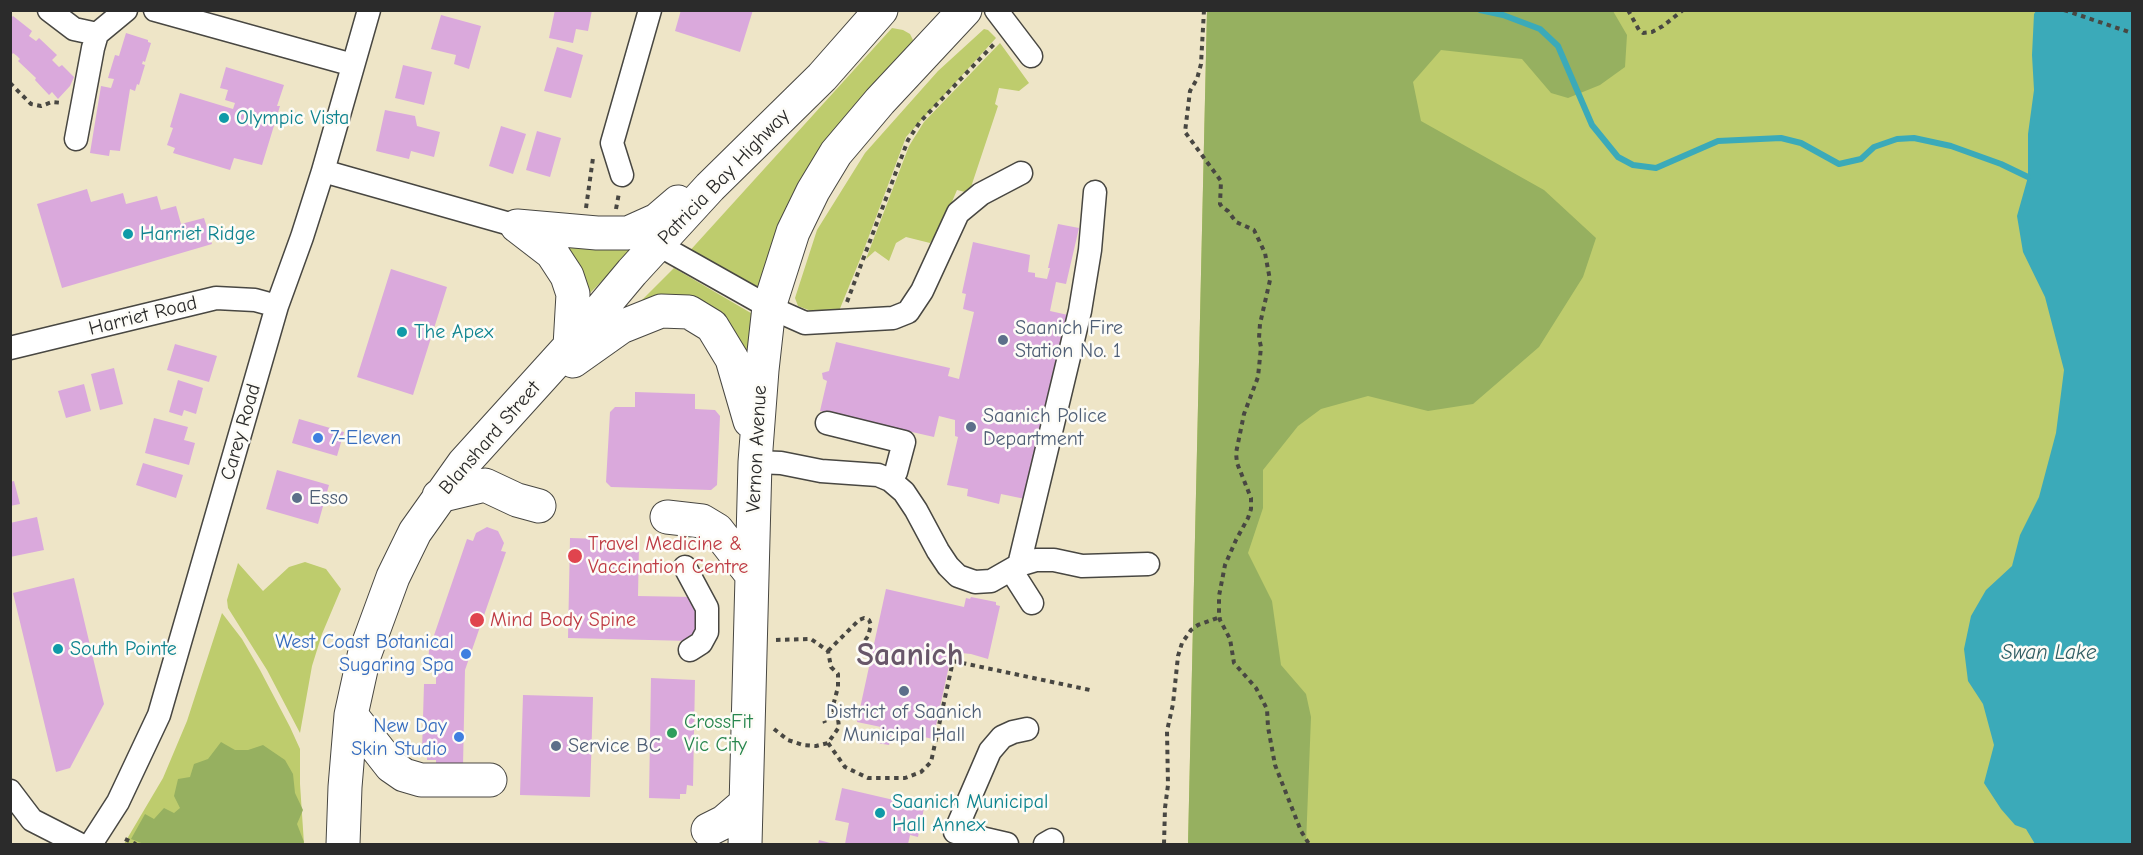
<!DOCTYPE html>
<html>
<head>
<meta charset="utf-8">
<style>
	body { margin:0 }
	#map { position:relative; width:2143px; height:855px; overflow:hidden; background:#eee5c7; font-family:"Comic Neue",sans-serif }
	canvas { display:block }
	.frame { position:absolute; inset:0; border:12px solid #2b2b2b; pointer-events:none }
</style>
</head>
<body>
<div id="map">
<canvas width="2143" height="855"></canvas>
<div class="frame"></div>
</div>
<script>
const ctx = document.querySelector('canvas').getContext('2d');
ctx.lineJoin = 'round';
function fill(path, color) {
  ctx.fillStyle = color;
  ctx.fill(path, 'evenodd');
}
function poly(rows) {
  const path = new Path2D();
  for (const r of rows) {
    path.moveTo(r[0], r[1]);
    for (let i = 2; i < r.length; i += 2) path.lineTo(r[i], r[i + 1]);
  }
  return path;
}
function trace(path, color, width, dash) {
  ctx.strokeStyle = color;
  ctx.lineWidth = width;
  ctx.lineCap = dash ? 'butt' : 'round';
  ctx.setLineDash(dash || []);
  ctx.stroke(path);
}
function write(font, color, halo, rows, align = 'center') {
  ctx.font = font + ' "Comic Neue",sans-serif';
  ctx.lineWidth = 5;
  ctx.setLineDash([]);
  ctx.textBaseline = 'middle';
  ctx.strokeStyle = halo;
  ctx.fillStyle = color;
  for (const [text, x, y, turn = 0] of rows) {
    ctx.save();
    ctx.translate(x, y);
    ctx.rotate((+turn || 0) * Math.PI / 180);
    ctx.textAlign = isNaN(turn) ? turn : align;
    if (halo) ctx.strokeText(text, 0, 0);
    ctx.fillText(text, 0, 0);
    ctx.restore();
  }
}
const green = poly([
	[1207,11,2132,11,2132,844,1188,844],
	[892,28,903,30,910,34,914,42,760,292,686,255],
	[984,29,988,30,996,38,906,137,863,252,839,311,819,314,798,306,795,298,817,230,865,153,938,71],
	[1000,43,1029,83,1019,91,999,88,995,104,998,106,969,193,957,190,942,225,930,243,906,237,896,243,889,261,875,251,866,259,909,146,924,122],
	[555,239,631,249,633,250,588,295],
	[674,268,756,316,747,374,727,331,624,318],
	[305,562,326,569,341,589,322,634,312,666,300,733,267,670,228,608,227,600,238,563,263,591,289,567],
	[222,613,242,639,260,670,290,727,300,749,300,784,304,844,124,844,163,778,187,721]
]);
const forest = poly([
	[1207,11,1613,11,1627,35,1625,67,1600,85,1568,98,1551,93,1522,59,1441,50,1413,82,1421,121,1544,190,1596,238,1583,277,1539,347,1473,404,1428,411,1368,396,1321,409,1298,426,1263,470,1263,508,1248,553,1272,601,1281,665,1306,694,1311,717,1306,844,1188,844],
	[221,742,235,750,248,750,263,745,285,760,293,774,295,793,303,810,297,824,304,842,303,844,144,844,131,839,145,814,154,819,164,808,174,813,180,808,174,796,178,779,190,777,194,764,208,759]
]);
const water = poly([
	[2036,11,2132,11,2132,844,2035,844,2026,829,2015,825,2001,809,1984,783,1994,745,1983,704,1968,681,1964,649,1971,616,1986,590,2012,566,2020,535,2039,497,2056,433,2064,370,2045,297,2023,252,2017,216,2028,177,2028,134,2034,90,2032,55,2034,14]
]);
const stream = poly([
	[1480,10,1503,15,1540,29,1558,46,1592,125,1618,157,1633,165,1656,168,1718,141,1781,138,1801,143,1839,164,1861,159,1874,147,1897,139,1914,138,1951,146,2001,164,2028,177]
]);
const building = poly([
	[555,10,592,10,588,31,576,29,573,43,549,38],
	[681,10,753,10,740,52,675,31],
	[441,15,481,26,469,69,454,64,456,55,431,49],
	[13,16,32,31,29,36,36,41,39,38,57,55,52,60,59,67,62,65,74,77,70,86,58,99,52,92,49,95,35,80,36,78,18,61,20,59,17,56,13,53,10,57,10,19],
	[126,33,148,40,148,42,151,43,145,62,143,61,142,64,145,65,139,85,137,84,135,91,130,89,120,151,110,150,109,156,90,153,101,86,111,88,114,79,108,78,115,55,119,56],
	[557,47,583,55,571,98,544,91],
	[403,65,432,72,424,105,395,98],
	[226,67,284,85,277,106,280,106,262,165,234,158,230,170,173,153,175,148,167,145,173,128,170,127,180,93,233,109,235,103,225,100,228,90,220,88],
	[385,110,415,116,417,126,440,132,434,157,411,151,409,159,376,151],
	[501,126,526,134,513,174,489,166],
	[537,131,561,138,550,177,526,170],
	[87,189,91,202,123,193,126,204,157,196,161,210,176,206,181,224,204,218,212,244,62,288,37,204],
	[1058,224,1079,228,1066,284,1056,282,1050,311,1068,315,1025,499,1001,494,999,504,967,496,968,489,947,485,958,437,955,436,955,420,939,416,934,437,820,411,827,381,823,379,822,373,829,371,836,342,950,368,948,376,959,379,974,312,963,309,966,294,962,293,973,242,1030,255,1028,272,1035,273,1035,277,1047,279,1050,268,1048,268],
	[391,269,447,287,413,395,357,377],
	[175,344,217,356,209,382,167,370],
	[114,368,123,404,100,410,91,374],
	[178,380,203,388,196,414,184,410,182,416,169,412],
	[84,384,91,411,66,418,58,391],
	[635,392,695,394,695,409,715,410,720,416,717,485,711,490,611,487,606,482,610,412,615,407,635,407],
	[154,418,188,427,184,440,195,443,189,465,145,453],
	[299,419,344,432,337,456,292,443],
	[143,463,183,475,176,498,136,485],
	[277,470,329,485,318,524,266,509],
	[14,481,20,504,10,506,10,482],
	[37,517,44,550,10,557,10,523],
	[487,527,498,531,504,543,501,551,506,552,465,670,463,766,436,765,436,760,427,760,427,751,422,751,424,684,436,684,436,664,428,664,429,650,467,539,473,541,476,533],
	[570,538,635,540,635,545,639,545,638,596,692,597,696,602,695,612,701,612,701,628,695,628,695,637,690,641,568,638],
	[74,578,104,704,70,768,56,772,13,593],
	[886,589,964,607,966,598,970,599,971,597,996,602,996,605,1000,606,988,659,971,654,952,652,933,739,893,730,889,745,877,743,881,727,857,722],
	[651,678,695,680,693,786,687,785,686,794,680,794,680,799,649,798],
	[523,695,593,697,590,797,520,795],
	[842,788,924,807,922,820,925,820,924,827,920,827,918,837,910,835,908,844,845,844,849,823,835,820],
	[819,840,834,844,818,844]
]);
const path = poly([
	[1204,10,1201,64,1197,79,1190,91,1185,132,1221,181,1220,204,1222,207,1228,211,1236,222,1254,230,1265,253,1270,280,1260,324,1259,338,1261,347,1258,377,1244,414,1236,453,1237,463,1251,498,1251,509,1248,518,1236,540,1225,565,1219,596,1219,613,1220,620,1230,639,1234,663,1256,688,1267,709,1268,727,1275,765,1301,831,1309,844],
	[1628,10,1639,30,1643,33,1652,32,1663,26,1683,10],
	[2064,10,2132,33],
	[10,83,31,104,41,106,52,102,63,103],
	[586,208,593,158,595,158],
	[616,209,619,193],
	[847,302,908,140,920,122,996,42],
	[776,640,811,639,828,651,831,667,838,674,838,687,833,706,833,712],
	[828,651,859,620,864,618,869,620,871,625,868,636,862,645],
	[953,661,1090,690],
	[774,729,788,740,803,745,816,746,828,743,839,727,838,719,833,712,824,720,825,723],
	[828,743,845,767,868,778,905,778,921,772,931,762,953,661],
	[125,839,136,844],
	[1164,844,1165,808,1168,785,1167,731,1173,704,1178,656,1182,643,1191,630,1198,625,1220,617]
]);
const minor = poly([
	[49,10,74,29,97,34],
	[155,10,353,65],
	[996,10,1031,56],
	[76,139,93,48,97,34,126,10],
	[323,171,517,226],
	[622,175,612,143,650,10],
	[657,244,769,307,805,323,893,318,908,312,922,291,958,213,981,194,1021,173],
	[10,348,216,298,255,300,277,306],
	[827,423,904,442,896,472,890,480],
	[755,462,781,463,821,471,878,475,890,480,904,492,916,510,938,551,948,566,958,576,975,582,991,581,1019,565,1036,560,1054,560,1082,566,1148,564],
	[1019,565,1080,311,1090,250,1095,192],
	[685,567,707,608,707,632,701,643,690,650],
	[1011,570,1032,603],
	[10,791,32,820,79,844],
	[91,844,118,802,159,715,277,306,302,237,323,171,369,10],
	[1007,844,955,832,990,751,1002,737,1013,732,1027,729],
	[1045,844,1052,840]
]);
const highway = poly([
	[517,226,597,233,628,233,657,220,678,202],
	[517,226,552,253,567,276,573,294,570,346],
	[573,361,621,327,661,311,689,312,712,326,732,359,750,421],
	[439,496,485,485,517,500,539,506],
	[667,517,702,521,717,530,752,575],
	[351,715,391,766,404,775,421,780,490,780],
	[708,830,724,822,746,803],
	[343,844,345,787,351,715,364,656,393,577,415,532,464,463,570,346,632,272,710,187,822,77,881,10],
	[745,844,755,462,762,370,769,307,793,232,813,191,836,153,880,101,965,10]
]);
const markers = [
	[224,118,6,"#0f9aa8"],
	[128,234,6,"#0f9aa8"],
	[402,332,6,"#0f9aa8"],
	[1003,340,6,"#5c6f8a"],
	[971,427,6,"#5c6f8a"],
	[318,438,6,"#3f7fe0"],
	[297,498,6,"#5c6f8a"],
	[575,556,8,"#e0444e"],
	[477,620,8,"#e0444e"],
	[58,649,6,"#0f9aa8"],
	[466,654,6,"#3f7fe0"],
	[904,691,6,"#5c6f8a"],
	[672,733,6,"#2e9e5b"],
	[459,737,6,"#3f7fe0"],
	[556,746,6,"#5c6f8a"],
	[880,813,6,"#0f9aa8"]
];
const cultureNames = [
	["Olympic Vista",236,118],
	["Harriet Ridge",140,234],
	["The Apex",414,332],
	["South Pointe",70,649],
	["Saanich Municipal",892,802],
	["Hall Annex",892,825]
];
const streetNames = [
	["Patricia Bay Highway",724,177,-46],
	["Harriet Road",143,316,-14],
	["Carey Road",241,432,-74],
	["Blanshard Street",490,438,-49],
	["Vernon Avenue",757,449,-87]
];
const serviceNames = [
	["Saanich Fire",1015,328],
	["Station No. 1",1015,351],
	["Saanich Police",983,416],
	["Department",983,439],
	["Esso",309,498],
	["District of Saanich",904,712,"center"],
	["Municipal Hall",904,735,"center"],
	["Service BC",568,746]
];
const shopNames = [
	["7-Eleven",330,438,"left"],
	["West Coast Botanical",454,642],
	["Sugaring Spa",454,665],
	["New Day",447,726],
	["Skin Studio",447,749]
];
const healthNames = [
	["Travel Medicine &",588,544],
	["Vaccination Centre",588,567],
	["Mind Body Spine",490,620]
];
const leisureNames = [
	["CrossFit",684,722],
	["Vic City",684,745]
];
const waterNames = [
	["Swan Lake",2049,653]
];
const townNames = [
	["Saanich",910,656]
];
fill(green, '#becc6d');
fill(forest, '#96b060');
fill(water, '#3baab9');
trace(stream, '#3baab9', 6);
fill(building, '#daa9dc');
trace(minor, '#484742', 25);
trace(highway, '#484742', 35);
trace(path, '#484742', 4, [4.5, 4.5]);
trace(minor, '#fff', 22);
trace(highway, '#fff', 33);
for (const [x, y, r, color] of markers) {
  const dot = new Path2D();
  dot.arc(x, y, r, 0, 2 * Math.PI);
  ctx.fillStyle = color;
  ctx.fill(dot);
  trace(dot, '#fdfcf7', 2);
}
write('20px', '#0d838f', '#fdfcf7', cultureNames, 'left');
write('20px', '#2b2b2b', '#fdfcf7', streetNames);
write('20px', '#4e5e75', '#fdfcf7', serviceNames, 'left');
write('20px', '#366cbe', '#fdfcf7', shopNames, 'right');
write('20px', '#be3a42', '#fdfcf7', healthNames, 'left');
write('20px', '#27864d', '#fdfcf7', leisureNames, 'left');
write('italic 21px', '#315e64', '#fdfcf7', waterNames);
write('bold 32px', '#685769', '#fdfcf7', townNames);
</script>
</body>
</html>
